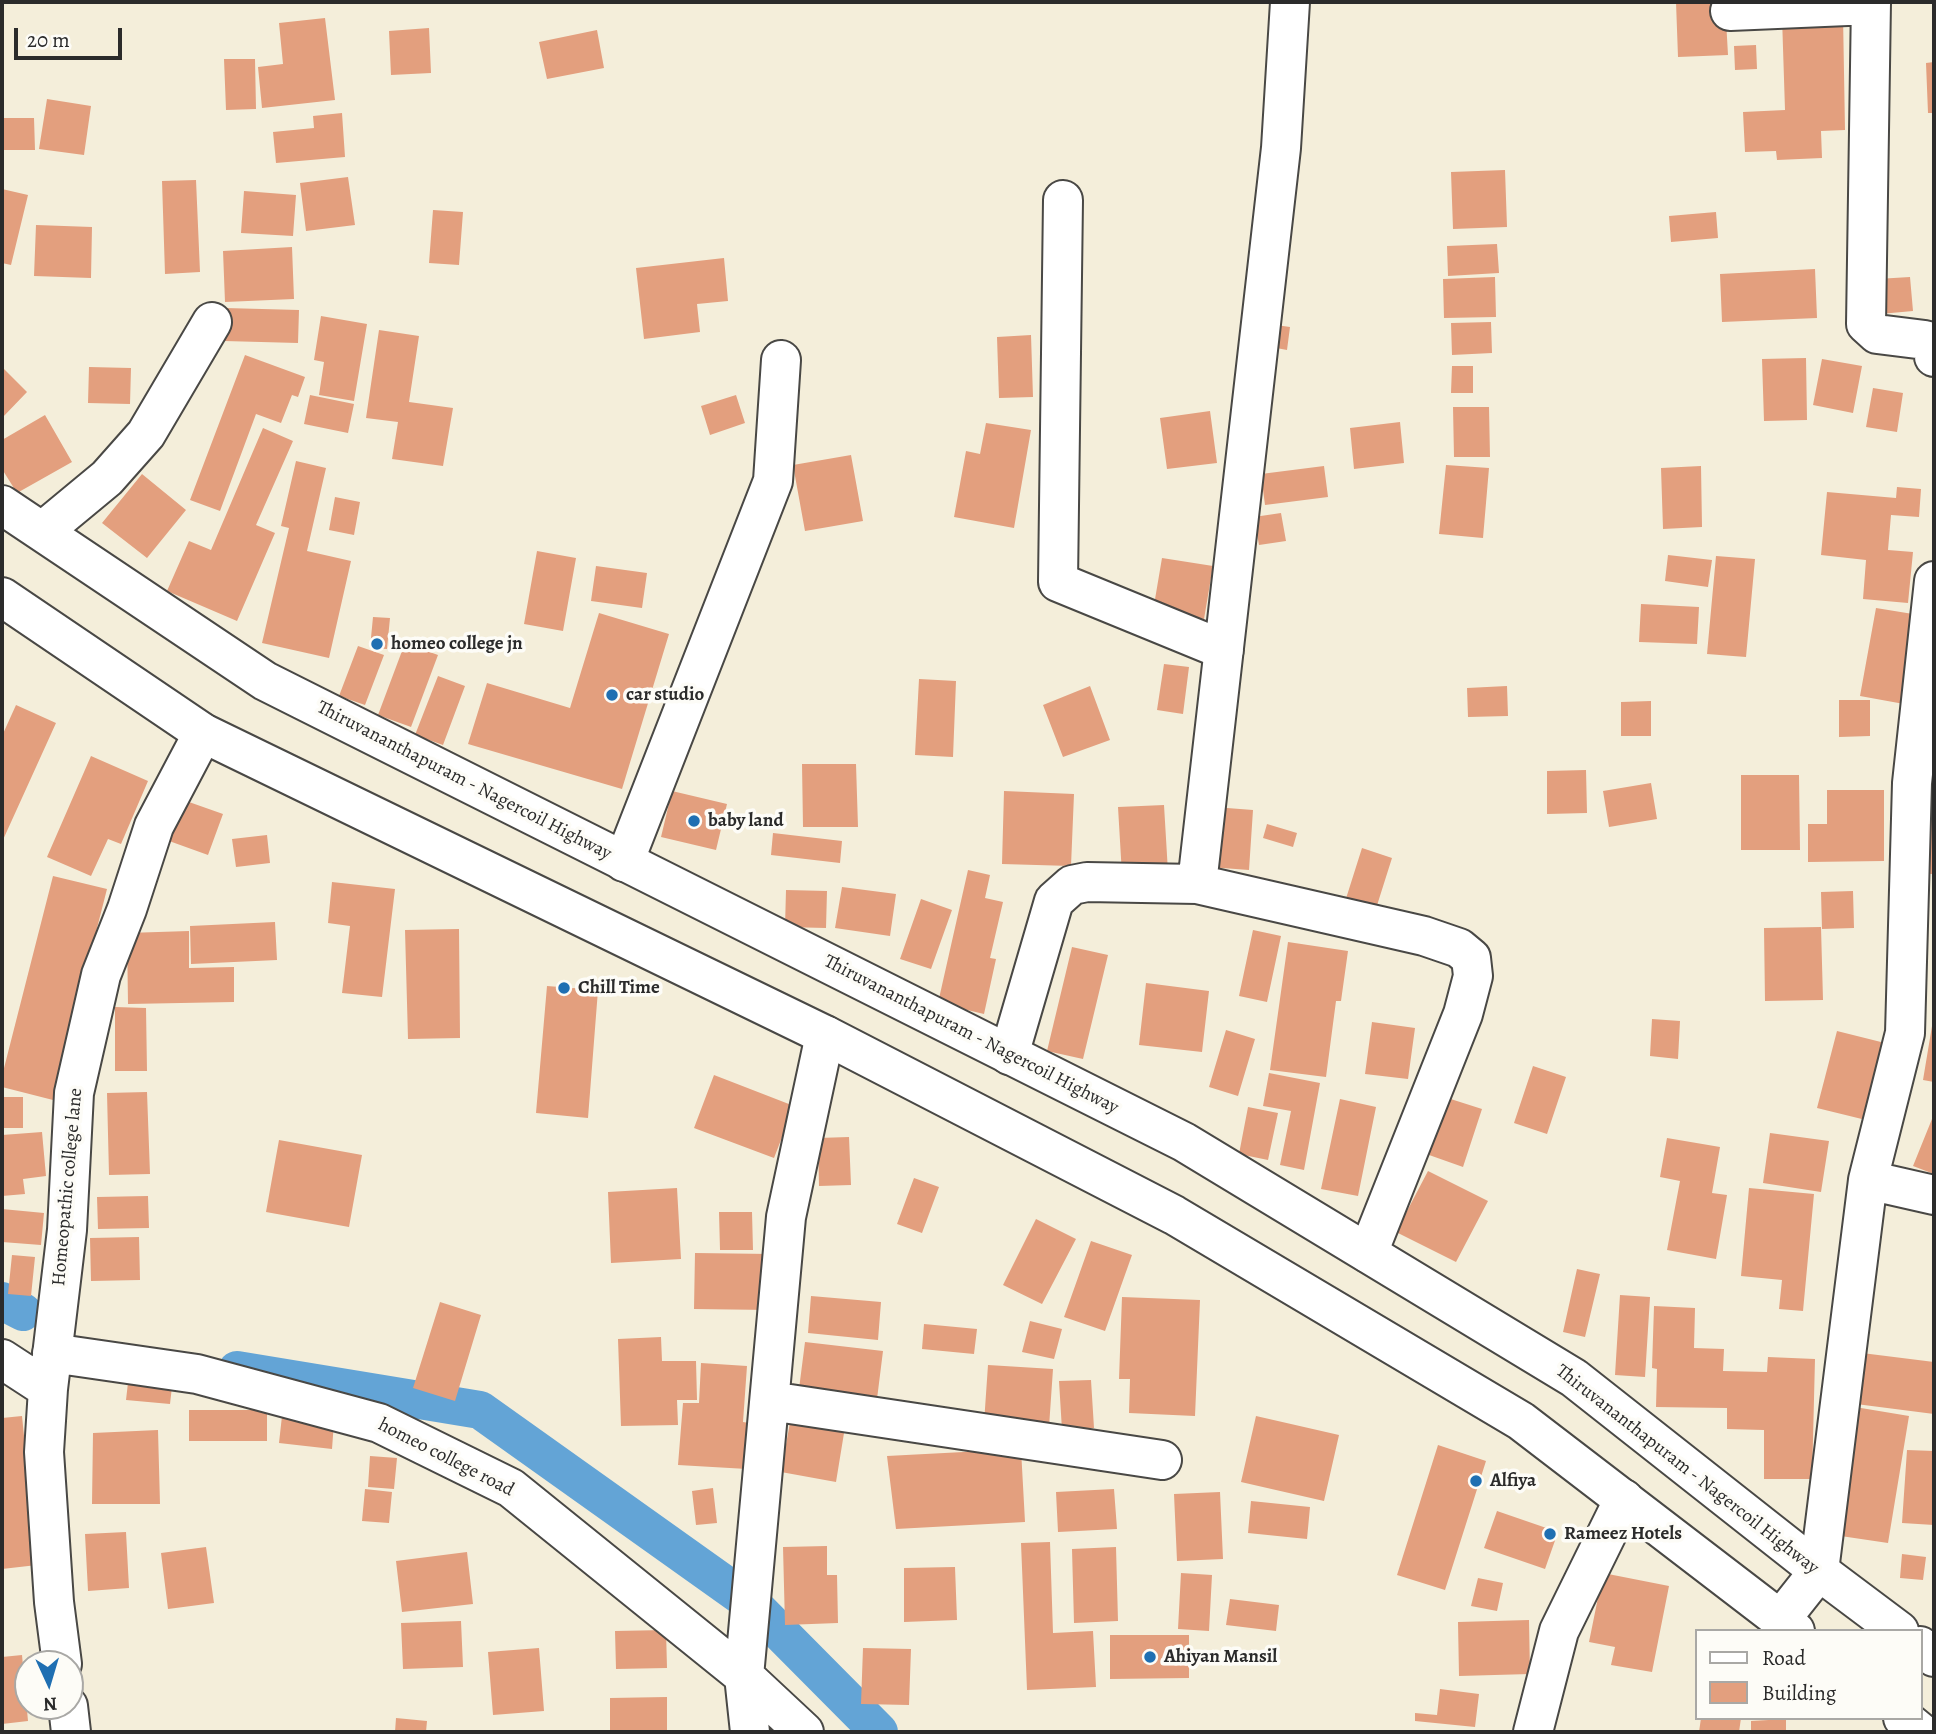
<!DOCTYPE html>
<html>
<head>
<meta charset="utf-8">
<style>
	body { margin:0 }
	#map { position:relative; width:1936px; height:1734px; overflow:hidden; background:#f4eeda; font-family:Alegreya,serif }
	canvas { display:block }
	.frame { position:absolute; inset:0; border:4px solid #2b2b2b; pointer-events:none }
	.legend { position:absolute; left:1695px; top:1629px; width:228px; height:91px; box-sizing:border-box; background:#fdfcf7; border:2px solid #a9a8a5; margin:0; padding:9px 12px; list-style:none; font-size:21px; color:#2b2b2b }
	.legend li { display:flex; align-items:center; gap:14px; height:35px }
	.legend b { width:35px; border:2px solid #a9a8a5 }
	.north { position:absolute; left:14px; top:1650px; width:70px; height:70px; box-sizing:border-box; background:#fdfcf7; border:2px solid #a9a8a5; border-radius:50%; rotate:176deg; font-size:19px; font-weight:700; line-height:28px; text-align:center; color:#2b2b2b }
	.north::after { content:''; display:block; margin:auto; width:24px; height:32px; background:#1f6fb2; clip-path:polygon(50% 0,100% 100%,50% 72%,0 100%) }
	.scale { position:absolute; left:14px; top:28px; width:108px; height:32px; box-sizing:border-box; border:4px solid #2b2b2b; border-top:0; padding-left:9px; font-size:21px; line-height:24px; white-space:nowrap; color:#2b2b2b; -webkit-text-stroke:5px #fdfcf7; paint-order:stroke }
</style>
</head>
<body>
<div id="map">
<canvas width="1936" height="1734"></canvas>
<div class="frame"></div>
<ul class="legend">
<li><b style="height:9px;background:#fff"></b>Road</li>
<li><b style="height:19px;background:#e39f7e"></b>Building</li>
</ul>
<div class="north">N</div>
<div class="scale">20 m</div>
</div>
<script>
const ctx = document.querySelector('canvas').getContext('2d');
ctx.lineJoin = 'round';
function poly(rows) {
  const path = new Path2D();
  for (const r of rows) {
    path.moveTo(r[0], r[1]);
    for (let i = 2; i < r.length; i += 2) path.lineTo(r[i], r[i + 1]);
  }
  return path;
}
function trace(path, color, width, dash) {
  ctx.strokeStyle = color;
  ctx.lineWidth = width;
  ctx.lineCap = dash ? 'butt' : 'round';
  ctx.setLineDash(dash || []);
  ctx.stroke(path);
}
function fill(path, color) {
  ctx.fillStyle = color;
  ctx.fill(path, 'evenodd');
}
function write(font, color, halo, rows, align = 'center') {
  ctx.font = font + ' Alegreya,serif';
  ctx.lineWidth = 7;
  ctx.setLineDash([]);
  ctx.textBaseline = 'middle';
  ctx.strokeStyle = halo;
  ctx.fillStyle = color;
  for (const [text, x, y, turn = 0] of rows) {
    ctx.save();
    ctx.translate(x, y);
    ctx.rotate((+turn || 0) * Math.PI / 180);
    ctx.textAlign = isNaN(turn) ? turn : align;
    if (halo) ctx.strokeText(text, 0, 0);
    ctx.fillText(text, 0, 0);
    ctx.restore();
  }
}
const canal = poly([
	[2,1301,23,1312],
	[237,1370,480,1410,751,1603,879,1732]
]);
const building = poly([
	[1676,2,1725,2,1728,55,1678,57],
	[1843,15,1845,130,1821,131,1822,158,1777,160,1776,151,1745,152,1743,112,1785,110,1782,17],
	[325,18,335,100,262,108,258,67,283,64,279,23],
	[429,28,431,73,391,75,389,31],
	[597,30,604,68,547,79,539,42],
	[1756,45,1757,69,1735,70,1734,46],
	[224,59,255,59,256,109,226,110],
	[1934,62,1934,113,1928,113,1926,63],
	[47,99,91,106,84,155,39,149],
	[342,113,345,157,276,163,273,132,314,128,313,116],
	[2,118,34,118,35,150,2,150],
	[1505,170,1507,227,1453,229,1451,172],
	[348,177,355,225,306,231,300,183],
	[196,180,200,272,165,274,162,181],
	[2,189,28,195,11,265,2,263],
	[244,191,296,195,293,236,241,233],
	[433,210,463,212,459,265,429,263],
	[1716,212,1718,238,1671,242,1669,216],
	[36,225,92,227,91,278,34,276],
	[1497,244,1499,273,1448,276,1447,246],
	[292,247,294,299,225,302,223,251],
	[724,258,728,301,697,304,700,332,644,339,636,268],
	[1815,269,1817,318,1722,322,1720,274],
	[1495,277,1496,317,1444,318,1443,279],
	[1910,277,1913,311,1880,314,1877,279],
	[225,308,299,310,298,343,224,341],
	[321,316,367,324,354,401,319,395,324,362,314,360],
	[1491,322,1492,353,1452,355,1451,323],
	[1269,324,1290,327,1287,350,1266,346],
	[379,330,419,336,409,402,453,408,443,466,392,459,398,422,366,418],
	[1031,335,1033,397,999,398,997,337],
	[245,355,305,377,298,397,292,395,281,423,256,414,220,511,190,500],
	[1806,358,1807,420,1764,421,1762,359],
	[1822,359,1862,366,1853,413,1813,405],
	[1452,366,1473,366,1473,393,1451,393],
	[2,367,27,392,2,418],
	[89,367,131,368,130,404,88,403],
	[1873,388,1903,393,1897,432,1866,427],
	[310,395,354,404,348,433,304,424],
	[736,395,745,423,710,435,701,406],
	[1453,407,1489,407,1490,457,1454,457],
	[1210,411,1217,463,1167,469,1160,418],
	[45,415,72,462,17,493,2,469,2,440],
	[1400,422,1404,463,1354,469,1350,428],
	[986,423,1031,430,1014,528,954,517,966,451,980,454],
	[263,428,293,441,256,525,275,533,237,621,167,591,189,541,211,550],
	[851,455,863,521,805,531,793,465],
	[296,461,326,468,307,551,351,561,329,658,262,643,289,528,281,526],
	[1446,465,1489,468,1483,538,1439,534],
	[1324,466,1328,497,1265,505,1261,474],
	[1701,466,1702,527,1663,529,1661,468],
	[142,474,186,510,147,558,102,523],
	[1897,487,1921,489,1919,517,1891,515,1888,550,1913,552,1908,603,1863,599,1866,560,1821,555,1827,492,1896,498],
	[335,497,360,502,354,535,329,530],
	[1281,513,1286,541,1259,545,1254,517],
	[537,551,576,558,563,631,524,624],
	[1668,555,1712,560,1708,587,1665,581],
	[1716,556,1755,559,1746,657,1707,654],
	[1162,558,1213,566,1204,619,1153,611],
	[596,566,647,573,642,608,591,601],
	[1641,604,1699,607,1697,644,1639,642],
	[1876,608,1919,615,1904,704,1860,696],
	[599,613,669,634,622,789,468,744,487,683,570,708],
	[373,617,390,618,387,649,370,648],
	[405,643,438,655,411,727,378,715],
	[358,646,384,655,365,705,339,696],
	[1164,664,1189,667,1183,714,1157,710],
	[438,676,465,686,443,745,415,735],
	[919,679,956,681,953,757,915,755],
	[1090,686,1110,740,1063,757,1043,705],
	[1507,686,1508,716,1468,717,1467,688],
	[1839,700,1870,700,1870,736,1839,737],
	[1651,701,1651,736,1621,736,1621,702],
	[16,705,56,723,2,842,2,736],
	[91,756,148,781,121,844,108,839,91,876,47,857],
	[802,764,856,764,858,827,803,827],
	[1586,770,1587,813,1547,814,1547,771],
	[1741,775,1799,775,1800,850,1741,850],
	[1651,783,1657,819,1609,827,1603,791],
	[1827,790,1884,790,1884,861,1808,862,1808,824,1827,824],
	[672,791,727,804,716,850,661,837],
	[1004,791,1074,794,1071,866,1002,864],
	[172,796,223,814,208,855,158,837],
	[1164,805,1168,872,1122,875,1118,807],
	[1927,806,1934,806,1934,874,1929,874],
	[1214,807,1253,810,1249,870,1209,867],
	[1267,824,1297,833,1293,847,1263,838],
	[773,833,842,841,840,863,771,855],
	[267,835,270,863,236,867,232,839],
	[1362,848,1392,858,1373,918,1343,908],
	[968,870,990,875,985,898,1003,902,990,958,996,959,984,1014,938,1003],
	[53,876,107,889,53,1100,2,1087,2,1076],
	[332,882,395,889,382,997,342,993,350,926,328,923],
	[842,887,896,894,890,936,835,928],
	[786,890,827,891,826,928,785,927],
	[1853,891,1854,928,1822,929,1821,892],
	[921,899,952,910,931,969,900,959],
	[275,922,277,960,191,964,190,926],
	[1821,927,1823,1000,1765,1001,1764,928],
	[459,929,460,1038,408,1039,405,930],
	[1253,930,1281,936,1267,1002,1239,996],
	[189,931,189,968,234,967,234,1002,128,1004,127,933],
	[1288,942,1348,951,1341,1001,1336,1001,1326,1077,1270,1070],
	[1072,947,1108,955,1083,1059,1047,1051],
	[1146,983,1209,991,1202,1052,1139,1045],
	[547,986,598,990,588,1118,536,1113],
	[115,1007,146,1008,147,1071,115,1071],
	[1652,1019,1680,1021,1678,1059,1650,1056],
	[1933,1020,1934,1020,1934,1082,1923,1080],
	[1372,1022,1415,1028,1408,1079,1365,1074],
	[1226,1030,1255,1039,1238,1096,1209,1087],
	[1837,1031,1889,1044,1870,1121,1817,1108],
	[1533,1066,1566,1077,1547,1134,1514,1123],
	[1269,1073,1320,1083,1304,1170,1280,1165,1291,1111,1263,1106],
	[714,1075,794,1106,774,1158,694,1128],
	[147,1092,150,1174,109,1175,107,1093],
	[1435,1094,1482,1109,1463,1167,1415,1150],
	[2,1097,23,1097,23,1128,2,1128],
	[1340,1099,1376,1107,1358,1196,1321,1189],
	[1248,1107,1278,1113,1268,1160,1239,1154],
	[1934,1114,1934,1174,1913,1166],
	[42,1132,46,1176,23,1179,25,1194,2,1196,2,1135],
	[1770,1133,1829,1141,1821,1192,1763,1183],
	[849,1137,851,1185,819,1186,818,1138],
	[1667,1138,1720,1147,1712,1193,1727,1195,1716,1259,1667,1250,1680,1181,1660,1177],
	[279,1140,362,1155,349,1227,266,1212],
	[1428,1171,1488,1201,1456,1262,1396,1232],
	[914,1178,939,1187,922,1233,897,1224],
	[677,1188,681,1259,611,1263,608,1192],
	[1749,1188,1814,1194,1803,1311,1779,1309,1782,1280,1741,1276],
	[148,1196,149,1228,98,1229,97,1197],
	[2,1209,44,1213,41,1245,2,1242],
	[719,1212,752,1212,753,1250,720,1250],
	[1036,1219,1076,1239,1042,1304,1003,1285],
	[139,1237,140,1280,91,1281,90,1238],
	[1091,1241,1132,1255,1105,1331,1064,1317],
	[695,1253,771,1254,770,1310,694,1309],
	[12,1255,35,1257,31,1296,8,1294],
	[1577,1269,1600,1274,1585,1337,1563,1332],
	[1620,1295,1650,1297,1645,1377,1615,1375],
	[811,1296,881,1302,878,1340,808,1333],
	[1122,1297,1200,1300,1195,1416,1129,1413,1130,1379,1119,1379],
	[440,1302,481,1315,455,1401,413,1388],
	[1654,1306,1695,1308,1694,1348,1724,1349,1723,1371,1767,1372,1768,1357,1815,1359,1812,1479,1764,1479,1764,1430,1727,1429,1727,1408,1656,1407,1657,1369,1652,1368],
	[1030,1321,1062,1329,1054,1359,1022,1352],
	[924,1324,977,1329,974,1354,922,1349],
	[661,1337,662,1361,696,1361,697,1400,677,1400,678,1425,621,1426,618,1339],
	[805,1342,883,1351,877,1399,799,1389],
	[1862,1353,1934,1362,1934,1414,1856,1404],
	[701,1363,747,1366,743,1422,749,1423,747,1469,678,1465,683,1403,699,1403],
	[988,1365,1053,1369,1049,1427,984,1423],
	[129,1374,173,1378,170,1404,126,1400],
	[1091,1380,1094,1428,1062,1430,1059,1381],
	[1855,1407,1909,1416,1888,1543,1834,1535],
	[189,1410,267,1410,267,1441,189,1441],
	[22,1416,37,1565,2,1569,2,1418],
	[282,1416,334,1422,332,1449,279,1443],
	[1256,1416,1339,1435,1324,1501,1241,1482],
	[791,1417,845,1427,836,1482,781,1472],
	[158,1430,160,1504,92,1504,93,1433],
	[1438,1445,1486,1461,1445,1590,1397,1575],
	[1021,1449,1025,1522,896,1529,887,1456],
	[1907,1450,1934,1451,1934,1525,1902,1523],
	[370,1456,397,1458,394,1489,368,1487],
	[713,1488,717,1523,696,1525,692,1491],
	[365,1489,392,1492,389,1523,362,1521],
	[1114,1489,1117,1529,1058,1532,1056,1492],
	[1220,1492,1223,1559,1177,1561,1174,1494],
	[1251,1501,1310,1507,1307,1539,1248,1533],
	[1497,1511,1558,1532,1545,1569,1484,1548],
	[126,1532,129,1588,88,1591,85,1534],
	[1050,1542,1053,1633,1093,1631,1096,1687,1027,1690,1021,1543],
	[827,1546,827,1575,837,1575,838,1623,785,1625,783,1547],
	[206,1547,214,1603,168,1609,161,1553],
	[1116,1547,1118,1621,1074,1623,1072,1549],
	[467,1552,473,1604,402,1612,396,1561],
	[1902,1554,1926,1557,1923,1580,1900,1578],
	[955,1567,957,1620,904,1622,904,1568],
	[1181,1573,1212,1575,1209,1631,1178,1629],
	[1603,1573,1669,1586,1652,1672,1611,1665,1615,1647,1589,1642],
	[1478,1578,1503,1583,1497,1611,1471,1606],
	[1230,1599,1279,1605,1276,1631,1226,1625],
	[1529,1620,1530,1674,1459,1676,1458,1622],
	[461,1621,463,1667,403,1669,401,1623],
	[666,1630,667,1668,616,1669,615,1631],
	[1110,1635,1189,1635,1189,1678,1110,1679],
	[539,1648,544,1711,493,1715,488,1652],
	[863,1648,911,1649,909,1705,861,1704],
	[22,1655,28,1721,2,1724,2,1657],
	[1440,1689,1479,1694,1475,1727,1415,1721,1415,1713,1437,1715],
	[667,1697,667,1732,610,1732,610,1698],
	[396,1718,427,1721,426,1732,395,1732],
	[1701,1718,1741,1718,1739,1732,1699,1732],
	[1786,1719,1786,1732,1751,1732,1751,1721]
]);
const minor = poly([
	[1871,2,1866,324,1877,334,1925,340,1934,346,1934,357],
	[1730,11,1871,5],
	[1063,200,1058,582,1224,650],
	[43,531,107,478,146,434,212,322],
	[624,862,773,481,781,360],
	[1197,884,1424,936,1459,948,1471,958,1473,976,1463,1014,1368,1253],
	[1009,1055,1054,901,1072,885,1087,882,1197,884,1281,148,1290,2],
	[1868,1180,1934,1195],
	[52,1353,197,1374,379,1423,511,1488,744,1676,804,1732],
	[2,1359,48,1389],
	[770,1401,1162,1460],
	[1781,1619,1819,1571,1868,1180,1905,1033,1912,783,1934,581],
	[62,1664,54,1602,44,1452,48,1389,67,1230,74,1093,101,975,127,909,154,826,203,733],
	[68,1706,71,1732],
	[750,1732,744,1676,786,1217,825,1035],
	[1533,1732,1559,1631,1624,1499]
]);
const major = poly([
	[2,505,265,681,1184,1142,1574,1378,1819,1571,1899,1631],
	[2,597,203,733,825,1035,1174,1215,1521,1421,1795,1631],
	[1920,1646,1934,1657],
	[1903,1718,1920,1732]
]);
const markers = [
	[377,644,7,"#1f6fb2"],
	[612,695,7,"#1f6fb2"],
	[694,821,7,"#1f6fb2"],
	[564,988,7,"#1f6fb2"],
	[1476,1481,7,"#1f6fb2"],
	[1550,1534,7,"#1f6fb2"],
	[1150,1657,7,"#1f6fb2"]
];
const poiNames = [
	["homeo college jn",391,644],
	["car studio",626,695],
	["baby land",708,821],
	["Chill Time",578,988],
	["Alfiya",1490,1481],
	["Rameez Hotels",1564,1534],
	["Ahiyan Mansil",1164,1657]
];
const streetNames = [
	["Thiruvananthapuram - Nagercoil Highway",464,781,27],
	["Thiruvananthapuram - Nagercoil Highway",971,1035,27],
	["Homeopathic college lane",68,1187,-85],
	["homeo college road",446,1458,27],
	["Thiruvananthapuram - Nagercoil Highway",1687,1470,38]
];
trace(canal, '#63a4d6', 38);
fill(building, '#e39f7e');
trace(minor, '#494845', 42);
trace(major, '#494845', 42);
trace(minor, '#fff', 38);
trace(major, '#fff', 38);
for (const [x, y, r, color] of markers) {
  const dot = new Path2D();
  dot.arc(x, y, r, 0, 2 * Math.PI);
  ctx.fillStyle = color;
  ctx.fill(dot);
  trace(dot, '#fdfcf7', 2.5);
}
write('bold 19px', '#2b2b2b', '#fdfcf7', poiNames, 'left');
write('19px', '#2b2b2b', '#fdfcf7', streetNames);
</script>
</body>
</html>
